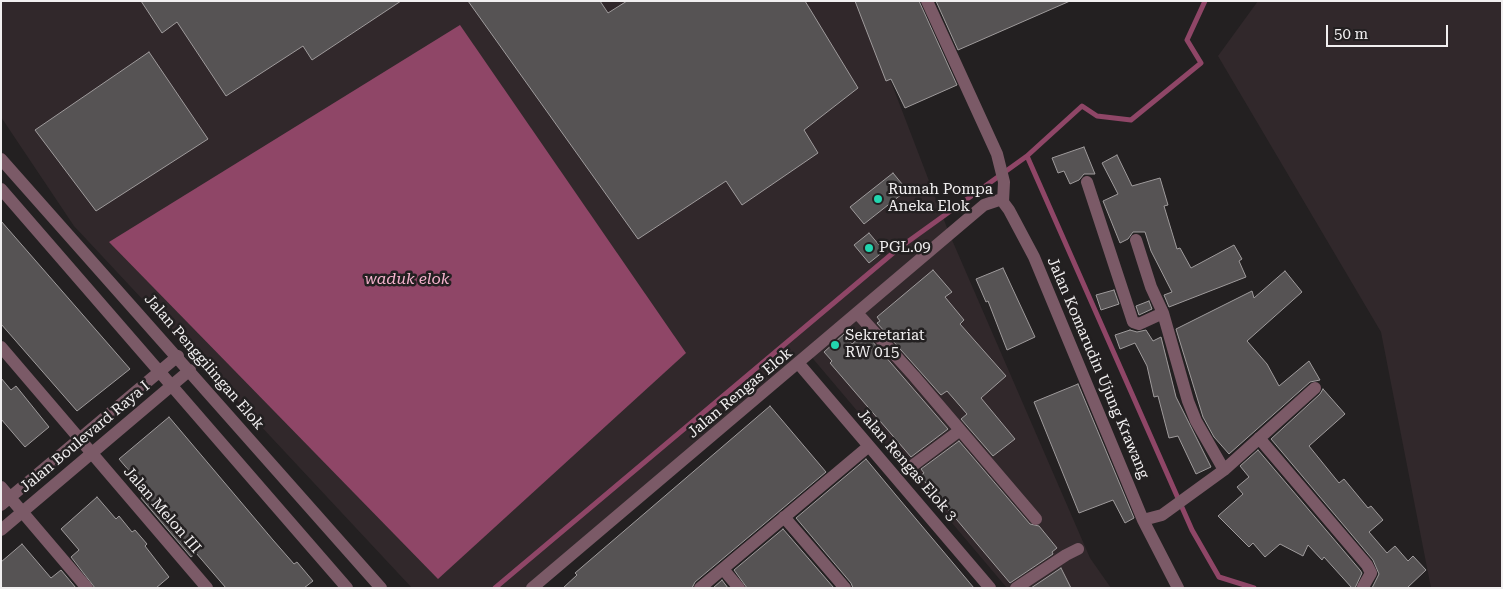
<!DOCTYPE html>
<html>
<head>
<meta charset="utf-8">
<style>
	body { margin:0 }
	#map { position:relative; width:1503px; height:589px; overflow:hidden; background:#232021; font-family:"Roboto Serif",serif }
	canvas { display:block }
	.frame { position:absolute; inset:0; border:2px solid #f1eff0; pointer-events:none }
	.scale { position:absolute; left:1326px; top:25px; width:122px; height:22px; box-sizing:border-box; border:2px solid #f1eff0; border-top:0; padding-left:6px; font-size:15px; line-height:18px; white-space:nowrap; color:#f1eff0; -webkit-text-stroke:4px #232021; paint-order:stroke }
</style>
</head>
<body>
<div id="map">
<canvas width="1503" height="589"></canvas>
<div class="frame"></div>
<div class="scale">50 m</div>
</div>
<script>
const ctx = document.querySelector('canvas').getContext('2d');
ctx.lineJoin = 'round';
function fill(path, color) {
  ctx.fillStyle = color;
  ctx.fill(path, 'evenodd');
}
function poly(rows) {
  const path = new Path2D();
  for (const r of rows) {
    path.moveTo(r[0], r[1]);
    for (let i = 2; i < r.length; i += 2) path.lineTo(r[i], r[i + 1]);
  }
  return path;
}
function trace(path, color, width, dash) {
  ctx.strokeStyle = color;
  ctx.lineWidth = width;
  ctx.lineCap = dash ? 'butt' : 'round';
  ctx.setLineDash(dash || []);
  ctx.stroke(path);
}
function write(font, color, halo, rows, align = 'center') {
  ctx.font = font + ' "Roboto Serif",serif';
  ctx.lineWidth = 5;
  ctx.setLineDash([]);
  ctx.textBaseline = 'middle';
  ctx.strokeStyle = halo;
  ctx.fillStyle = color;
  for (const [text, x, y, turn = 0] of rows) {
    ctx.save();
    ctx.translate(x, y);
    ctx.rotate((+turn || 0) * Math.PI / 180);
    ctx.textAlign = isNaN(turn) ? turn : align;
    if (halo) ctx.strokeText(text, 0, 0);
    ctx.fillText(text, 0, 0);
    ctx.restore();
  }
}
const built = poly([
	[1,1,860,1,949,233,1090,558,1111,588,1007,588,809,354,533,588,412,588,74,226,1,117],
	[1258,1,1502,1,1502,588,1431,588,1381,332,1218,56]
]);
const water = poly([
	[460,25,686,353,438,579,109,242]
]);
const stream = poly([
	[1205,1,1187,40,1201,63,1131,120,1097,116,1082,106,1027,156,1192,530,1219,577,1254,588],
	[495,588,899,248,1027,156]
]);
const building = poly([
	[141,1,401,1,312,60,303,46,226,96,177,22,162,33,141,1],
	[468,1,600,1,608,13,627,1,805,1,858,88,804,130,818,153,742,205,726,181,638,239,468,1],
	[855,1,919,1,957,85,905,108,891,79,886,81,855,1],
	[936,1,1070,1,958,50,936,1],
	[149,52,208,139,96,211,35,130,149,52],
	[1084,147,1095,174,1084,174,1079,180,1070,184,1064,171,1058,173,1052,158,1084,147],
	[1117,155,1132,186,1160,178,1168,205,1164,206,1177,249,1180,248,1191,268,1234,245,1242,259,1239,261,1246,277,1169,307,1164,295,1172,292,1151,251,1145,232,1133,232,1128,239,1120,243,1103,201,1118,194,1102,163,1117,155],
	[893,173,907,190,864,224,850,207,893,173],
	[1,221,130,369,77,411,1,324,1,221],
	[869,233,884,251,869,263,854,245,869,233],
	[1003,268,1035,337,1007,350,988,301,986,302,976,279,1003,268],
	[933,270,952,292,945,297,964,320,960,324,1006,376,981,398,1015,439,993,456,961,419,967,414,947,391,941,395,877,323,880,321,877,317,933,270],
	[1285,271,1302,292,1247,341,1267,364,1279,386,1309,361,1320,380,1310,382,1229,454,1214,437,1203,417,1176,329,1252,291,1254,298,1285,271],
	[1114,290,1119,304,1101,310,1096,295,1114,290],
	[1149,301,1152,309,1139,315,1136,306,1149,301],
	[1130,330,1137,332,1146,330,1153,341,1161,337,1176,397,1211,467,1196,474,1178,436,1169,438,1158,396,1154,397,1147,366,1135,343,1120,349,1115,335,1130,330],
	[865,333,948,429,911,457,830,363,832,361,824,352,844,334,852,344,865,333],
	[1,378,11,390,16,386,49,427,25,447,1,419,1,378],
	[1078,384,1134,518,1125,523,1113,500,1079,513,1034,402,1078,384],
	[1323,389,1345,414,1309,446,1339,483,1344,479,1368,508,1371,506,1383,520,1369,532,1387,553,1395,546,1408,561,1413,556,1426,570,1407,588,1372,588,1379,574,1373,560,1271,439,1320,394,1323,389],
	[770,406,826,472,695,582,692,588,563,588,577,575,575,573,770,406],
	[169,417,273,540,294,564,297,562,313,581,304,588,226,588,196,553,191,557,141,498,148,493,119,459,169,417],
	[959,441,1030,524,1039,526,1057,548,1052,552,1053,554,1010,583,920,476,924,473,921,469,959,441],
	[1258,450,1360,570,1362,573,1355,588,1352,588,1324,557,1322,560,1308,545,1303,556,1280,544,1265,557,1253,543,1249,547,1218,516,1243,494,1237,487,1249,477,1240,466,1258,450],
	[866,459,895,494,974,588,853,588,851,583,796,518,866,459],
	[97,497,116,519,119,516,132,532,135,530,147,544,145,546,169,577,156,588,95,588,71,557,79,550,61,529,97,497],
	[783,529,834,588,747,588,734,570,783,529],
	[22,544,51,578,61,570,76,588,1,588,1,562,22,544],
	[1061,568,1071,588,1031,588,1061,568],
	[722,580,728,588,713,588,722,580]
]);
const street = poly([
	[927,1,997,154,1004,182,1003,202],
	[1,159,381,588],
	[1087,182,1133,322,1139,324,1163,313],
	[1,189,347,588],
	[1136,240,1151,287,1163,313,1188,401,1196,421,1224,470],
	[858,314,914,376,1036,519],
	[1,347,207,588],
	[799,364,990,588],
	[1259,438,1367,565,1371,573,1363,587],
	[912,466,959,431],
	[1,487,87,588],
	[1,505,178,356],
	[784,517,845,588],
	[1143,520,1162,515,1224,470,1315,388],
	[1,530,190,370],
	[723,569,739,588],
	[532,588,984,205,999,200,1003,202,1009,210,1034,257,1143,520,1178,588],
	[700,588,869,446],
	[1016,588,1066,555,1078,549]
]);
const markers = [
	[878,199,5,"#22d5af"],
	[869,248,5,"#22d5af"],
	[835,345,5,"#22d5af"]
];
const poiNames = [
	["Rumah Pompa",888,190],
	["Aneka Elok",888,207],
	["PGL.09",879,248],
	["Sekretariat",845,336],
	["RW 015",845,353]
];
const streetNames = [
	["Jalan Penggilingan Elok",204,362,49],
	["Jalan Komarudin Ujung Krawang",1098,368,67],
	["Jalan Rengas Elok",740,393,-40],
	["Jalan Boulevard Raya I",85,437,-40],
	["Jalan Rengas Elok 3",907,465,49],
	["Jalan Melon III",162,510,49]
];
const waterNames = [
	["waduk elok",407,279]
];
fill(built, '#31282b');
fill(water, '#8f4667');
trace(stream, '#8f4667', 5);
fill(building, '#565354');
trace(building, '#9f9b9c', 1);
trace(street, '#7b5a67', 12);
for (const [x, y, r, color] of markers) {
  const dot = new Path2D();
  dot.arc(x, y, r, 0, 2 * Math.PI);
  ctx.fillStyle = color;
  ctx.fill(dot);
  trace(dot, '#232021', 2);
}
write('15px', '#f1eff0', '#232021', poiNames, 'left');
write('15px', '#f1eff0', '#232021', streetNames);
write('italic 16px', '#f4b3cd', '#232021', waterNames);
</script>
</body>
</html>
